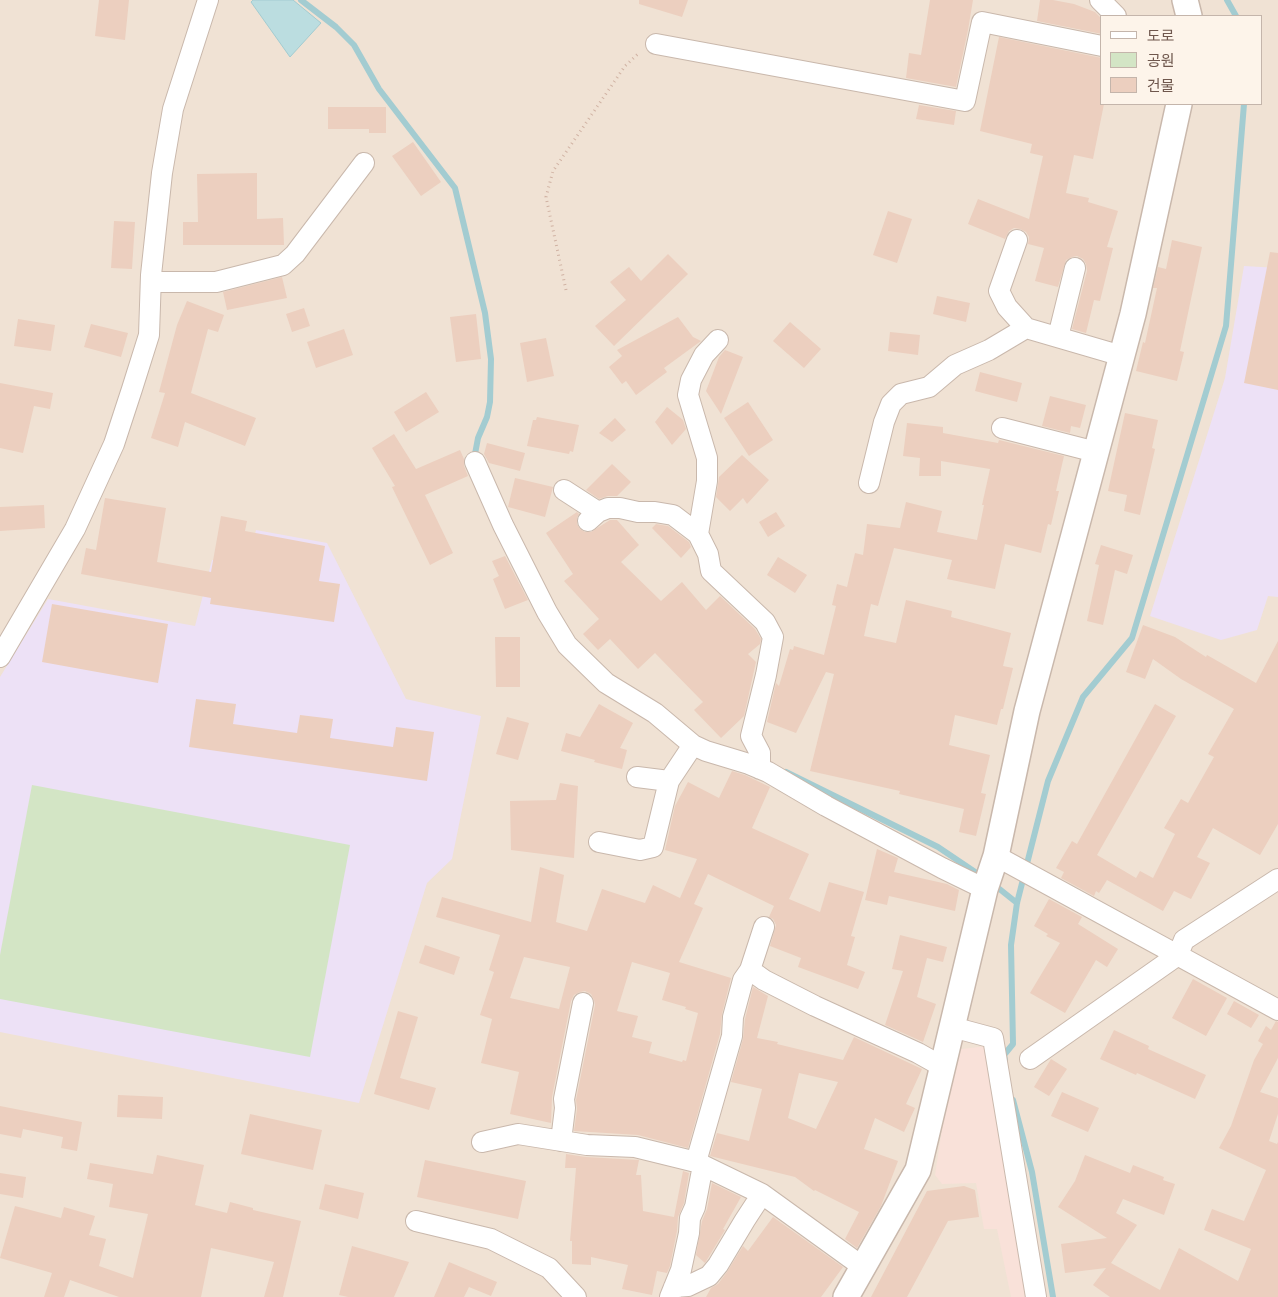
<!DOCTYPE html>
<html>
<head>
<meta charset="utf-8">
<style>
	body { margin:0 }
	#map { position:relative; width:1278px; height:1297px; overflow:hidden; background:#f9f0e4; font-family:"Roboto Condensed","Noto Sans KR",sans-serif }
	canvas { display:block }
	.legend { position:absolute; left:1100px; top:15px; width:162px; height:90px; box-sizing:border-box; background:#fdf4ea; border:1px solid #c4b5ab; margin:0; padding:6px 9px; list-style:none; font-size:15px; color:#6f574d }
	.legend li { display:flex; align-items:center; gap:10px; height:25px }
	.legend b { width:25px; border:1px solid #c4b5ab }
</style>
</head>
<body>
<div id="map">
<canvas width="1278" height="1297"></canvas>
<ul class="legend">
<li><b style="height:6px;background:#fff"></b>도로</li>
<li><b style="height:14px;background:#d3e5c5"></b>공원</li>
<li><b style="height:14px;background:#eccfbf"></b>건물</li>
</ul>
</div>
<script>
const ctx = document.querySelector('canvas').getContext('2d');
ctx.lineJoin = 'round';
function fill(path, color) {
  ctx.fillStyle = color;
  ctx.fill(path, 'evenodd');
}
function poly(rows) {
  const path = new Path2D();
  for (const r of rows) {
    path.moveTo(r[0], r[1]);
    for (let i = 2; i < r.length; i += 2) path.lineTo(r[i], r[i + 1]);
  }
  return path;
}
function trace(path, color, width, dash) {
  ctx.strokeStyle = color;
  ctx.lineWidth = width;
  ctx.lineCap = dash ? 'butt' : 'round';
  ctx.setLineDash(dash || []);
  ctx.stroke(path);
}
const residential = poly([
	[0,0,1278,0,1278,1297,0,1297],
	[1102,16,1262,16,1262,104,1102,104]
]);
const commercial = poly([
	[987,1046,1030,1297,1011,1297,997,1229,984,1229,976,1183,942,1184,935,1175,954,1050]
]);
const education = poly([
	[1244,266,1278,268,1278,597,1268,596,1257,630,1221,640,1150,616,1225,378],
	[256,530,327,543,406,699,481,716,452,859,427,883,359,1103,0,1032,0,677,48,599,195,626,212,560,248,563]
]);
const green = poly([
	[32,785,350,845,310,1057,0,999,0,955]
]);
const water = poly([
	[253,0,293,0,321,23,290,57,251,2,253,0]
]);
const stream = poly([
	[301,0,336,27,354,45,379,89,455,188,485,313,491,359,490,402,487,417,478,438,475,454,478,459],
	[1227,0,1236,16],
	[786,772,938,847,984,878],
	[992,883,1017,903],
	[1005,1060,1004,1055,1013,1044,1011,945,1017,903,1048,781,1083,697,1132,638,1226,326,1244,104],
	[1013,1100,1032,1172,1053,1297]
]);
const building = poly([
	[99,0,129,0,125,40,95,36],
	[639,0,688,0,682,17,639,4],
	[930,0,973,0,968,30,956,87,906,78,909,53,921,55],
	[1040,0,1053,0,1074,4,1095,12,1102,19,1102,34,1037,21],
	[999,37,1102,58,1102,104,1104,104,1093,159,1074,155,1066,193,1089,198,1088,202,1118,211,1107,247,1113,248,1100,301,1094,300,1086,333,1072,329,1087,271,1086,264,1083,259,1077,256,1072,257,1066,260,1058,287,1035,281,1044,248,1028,244,1029,237,1026,232,1020,229,1014,228,1009,231,1005,239,968,224,978,199,1029,219,1043,156,1030,153,1032,144,980,131],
	[919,105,956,111,954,125,916,119],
	[328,107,386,107,386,133,369,133,369,129,328,129],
	[413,142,441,182,421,196,392,156],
	[257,173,257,219,283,218,284,245,183,245,183,222,198,222,197,174],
	[888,211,912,219,897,263,873,255],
	[114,221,135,222,132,269,111,268],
	[1172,240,1202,247,1180,351,1184,352,1177,381,1136,371,1143,342,1145,343,1157,288,1153,288,1158,267,1166,269],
	[1270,252,1278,253,1278,390,1244,383],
	[668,254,688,274,614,346,595,326,626,300,610,282,629,267,641,281],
	[282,277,287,298,227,310,223,292],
	[937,296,970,303,966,322,933,314],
	[187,301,224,315,218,332,208,329,191,393,256,418,245,446,185,422,178,447,151,438,165,393,159,392,177,325],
	[304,308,310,326,292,332,286,314],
	[476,314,481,359,456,362,450,317],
	[678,317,693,337,701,341,664,368,667,372,636,395,626,381,622,384,609,367,622,356,617,350],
	[18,319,55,325,51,351,14,346],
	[790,322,821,349,804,368,773,341],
	[91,324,128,333,121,357,84,347],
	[344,329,353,355,316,368,307,342],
	[890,332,920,335,918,355,888,351],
	[546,338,554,376,527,382,520,343],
	[725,350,743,357,721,414,706,391,719,357],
	[980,372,1022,383,1017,402,975,391],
	[0,383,53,393,50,409,34,406,23,453,0,448],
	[426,392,439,412,406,432,394,412],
	[1050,396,1086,405,1080,428,1071,426,1070,433,1042,426],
	[748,402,773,440,749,456,724,418],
	[667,407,683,420,686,429,672,445,655,422],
	[1125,413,1158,420,1152,448,1155,449,1140,515,1124,511,1127,495,1108,491],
	[537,417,579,425,573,452,570,451,569,454,527,446,533,420,536,420],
	[615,418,626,430,612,442,599,433],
	[907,423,943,427,943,433,998,443,999,440,1064,456,1056,491,1059,491,1051,525,1048,524,1041,553,1005,544,995,589,947,579,952,560,894,548,878,606,871,604,864,636,896,643,906,600,952,611,951,617,1011,633,1003,666,1013,668,1003,709,1001,709,997,725,955,715,949,745,990,755,981,793,986,794,976,836,959,832,964,809,899,794,900,791,810,771,834,674,826,672,796,733,767,722,776,683,779,686,790,649,793,650,794,646,824,655,836,606,832,605,837,584,847,587,855,553,863,555,867,524,900,528,906,502,942,511,937,532,977,540,984,505,982,505,990,469,941,461,941,476,919,476,920,458,903,456],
	[394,434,416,469,460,450,464,459,464,466,468,476,425,495,453,553,430,565,392,487,395,486,372,448],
	[487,443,525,453,520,471,489,463,484,454],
	[742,455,769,480,747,504,743,498,730,511,716,497,719,477],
	[612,464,631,482,617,496,608,496,599,499,586,490],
	[515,478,553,487,545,517,508,507],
	[105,498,166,508,157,562,211,572,221,516,247,521,245,531,325,546,319,581,340,584,334,622,210,604,211,598,81,574,86,548,96,550],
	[44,505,45,528,0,531,0,507],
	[577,512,579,514,577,518,577,524,580,529,585,532,591,532,610,520,617,520,639,545,621,562,661,601,682,582,706,610,720,596,755,629,761,639,760,644,748,654,756,662,744,716,721,738,694,710,703,702,655,653,638,669,610,639,598,650,583,634,599,619,564,581,573,574,546,533],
	[776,512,785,526,768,537,759,522],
	[656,524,668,526,689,542,691,547,681,558,652,528],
	[1101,545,1133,555,1127,574,1115,570,1103,625,1087,621,1099,565,1095,564],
	[505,556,528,600,505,609,493,579,499,576,492,561],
	[778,557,807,575,795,593,767,575],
	[52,604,168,624,158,683,42,662],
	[1143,625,1175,637,1206,657,1207,655,1256,683,1278,641,1278,824,1260,855,1213,828,1197,857,1210,863,1191,899,1174,891,1163,911,1107,880,1099,893,1096,891,1094,896,1061,878,1064,872,1056,868,1072,841,1077,844,1155,704,1176,716,1097,855,1136,878,1140,871,1153,878,1175,834,1164,828,1181,799,1188,803,1214,757,1208,754,1234,709,1181,679,1153,659,1145,679,1126,672],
	[495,637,520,637,520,687,496,687],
	[196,699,236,704,233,724,297,733,300,715,333,719,330,738,393,747,396,727,434,732,427,781,189,747],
	[599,704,633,723,620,748,627,750,622,769,594,762,595,760,561,751,566,733,580,737],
	[507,717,529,723,518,760,496,754],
	[732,771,745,775,770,787,752,828,809,854,789,899,820,912,829,882,864,892,851,936,855,937,847,965,865,972,858,989,798,967,801,958,770,946,776,925,773,919,769,917,774,906,708,874,694,904,703,908,679,962,731,978,722,1014,720,1034,688,1148,638,1135,574,1131,577,1109,576,1100,595,1005,594,1000,591,994,585,991,580,992,574,995,571,1001,552,1097,551,1123,510,1114,519,1072,481,1063,492,1019,480,1015,494,972,489,970,500,935,436,917,442,897,531,922,540,867,564,875,556,922,587,931,602,889,645,903,653,885,680,898,697,859,665,850,675,806,688,782,719,798],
	[524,957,570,967,559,1009,510,998],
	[632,962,670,973,662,1000,686,1007,685,1009,698,1013,686,1061,683,1060,682,1062,649,1053,652,1042,632,1037,638,1016,617,1011],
	[560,783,578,786,574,858,511,850,510,801,556,800],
	[877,849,898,858,894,872,947,884,959,890,955,911,889,896,887,905,865,900],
	[1049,899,1082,917,1078,924,1118,949,1107,967,1096,960,1065,1013,1030,993,1060,943,1046,936,1048,934,1034,926],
	[900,935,947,947,943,962,927,958,917,997,936,1004,923,1042,885,1025,903,971,892,969],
	[425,945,460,957,454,975,419,963],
	[1193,979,1227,998,1206,1036,1172,1018],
	[753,987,768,996,757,1038,778,1042,777,1044,843,1060,854,1037,922,1069,906,1104,915,1108,904,1132,875,1118,864,1149,898,1161,881,1206,857,1248,845,1239,859,1212,815,1190,814,1191,795,1177,710,1156,717,1133,749,1141,762,1089,731,1082,743,1039,745,1019],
	[799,1073,838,1082,816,1129,788,1118],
	[1234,1001,1259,1015,1251,1028,1227,1014],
	[398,1011,418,1017,400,1078,436,1088,429,1110,374,1094],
	[1276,1021,1278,1022,1278,1058,1260,1092,1278,1098,1278,1114,1269,1141,1277,1144,1278,1142,1278,1297,1110,1297,1093,1285,1106,1268,1065,1273,1061,1244,1107,1238,1058,1207,1075,1181,1085,1155,1130,1173,1133,1165,1164,1177,1163,1180,1175,1184,1164,1215,1123,1199,1116,1213,1137,1225,1111,1263,1160,1290,1179,1248,1238,1281,1251,1249,1204,1230,1212,1209,1244,1221,1266,1170,1219,1148,1231,1126,1254,1060,1263,1044,1258,1041,1266,1026,1271,1030],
	[1114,1030,1149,1046,1148,1049,1206,1075,1195,1099,1137,1073,1136,1075,1100,1059],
	[1051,1059,1067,1069,1049,1096,1034,1087],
	[1062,1092,1099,1108,1088,1132,1051,1116],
	[118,1095,163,1097,162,1119,117,1117],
	[0,1106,82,1122,77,1151,61,1148,63,1137,23,1129,21,1138,0,1134],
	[250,1114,322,1130,313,1170,241,1154],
	[566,1154,586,1157,639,1160,636,1175,641,1175,643,1211,674,1217,683,1171,689,1173,684,1203,678,1217,677,1231,670,1266,667,1273,657,1271,652,1295,622,1289,628,1265,591,1257,591,1265,572,1264,572,1241,570,1241,576,1168,565,1168],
	[157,1155,204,1165,195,1205,227,1213,230,1202,253,1208,253,1210,301,1221,283,1297,264,1297,274,1262,211,1248,201,1297,119,1297,70,1280,64,1297,44,1297,52,1273,0,1258,15,1206,61,1218,64,1207,95,1216,89,1235,106,1239,99,1266,133,1278,148,1214,109,1207,113,1184,87,1179,90,1163,153,1174],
	[425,1160,526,1181,518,1219,417,1197],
	[0,1173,26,1177,23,1198,0,1194],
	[712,1183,741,1197,723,1229,725,1230,705,1263,696,1255,702,1221,707,1209],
	[325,1184,364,1193,358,1219,319,1209],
	[964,1186,975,1190,979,1217,948,1221,907,1297,871,1297,927,1191],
	[773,1217,843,1267,821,1297,706,1297,711,1288,718,1284,727,1272,743,1246,748,1251],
	[352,1246,409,1262,394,1297,348,1297,339,1295],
	[449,1262,497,1282,491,1296,469,1287,464,1297,434,1297]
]);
const path = poly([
	[566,290,546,197,553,171,625,66,640,52]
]);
const minor = poly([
	[1100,0,1116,16],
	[656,44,965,101,982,22,1102,46],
	[1017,240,999,291,1007,307,1026,328],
	[151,282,216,282,283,265,295,254,364,163],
	[1058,337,1075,268],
	[1002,428,1096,452],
	[475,462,503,525,547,612,567,645,606,683,655,713,693,745,706,751,749,764,768,772,826,806,942,868,985,889],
	[869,483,884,422,891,404,901,394,929,387,955,365,989,350,1026,328,1122,356],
	[564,490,598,512],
	[588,521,598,512,608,508,620,508,638,512,655,512,673,515,698,534,708,554,711,571,765,622,773,637,766,675,751,736,760,753,760,769],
	[698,534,707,481,707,458,688,395,691,380,704,355,718,340],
	[0,657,75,529,114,444,132,389,149,335,151,275,162,173,173,109,208,0],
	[637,777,669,781],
	[599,842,640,850,653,847,669,781,693,745],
	[996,856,1278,1010],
	[750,970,764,980,815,1006,918,1053,943,1067],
	[952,1027,993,1038,1036,1297],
	[1030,1059,1178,955,1184,940,1278,879],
	[561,1141,565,1108,564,1099,583,1003],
	[482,1142,518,1134,587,1145,635,1147,696,1162,762,1194,863,1267],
	[696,1162,732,1036,733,1017,743,980,750,970,764,927],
	[416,1221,491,1239,549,1268,576,1297],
	[674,1287,688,1286,709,1276,718,1265,745,1220,762,1194],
	[670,1297,681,1270,689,1233,690,1218,695,1207,703,1165]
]);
const tertiary = poly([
	[1185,0,1189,16],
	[846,1297,918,1170,985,889,996,856,1027,711,1133,314,1179,104]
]);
fill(residential, '#f0e2d4');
fill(commercial, '#f9e1d9');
fill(education, '#ede1f6');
fill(green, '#d3e5c5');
fill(water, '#bbdde0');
trace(water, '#a3ccd1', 1);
trace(stream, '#a3ccd1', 6);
fill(building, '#eccfbf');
trace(minor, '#c9b8ac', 22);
trace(tertiary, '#c9b8ac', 28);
trace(path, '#d0b2a3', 3, [1, 4]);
trace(minor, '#fff', 20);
trace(tertiary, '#fff', 25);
</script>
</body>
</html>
